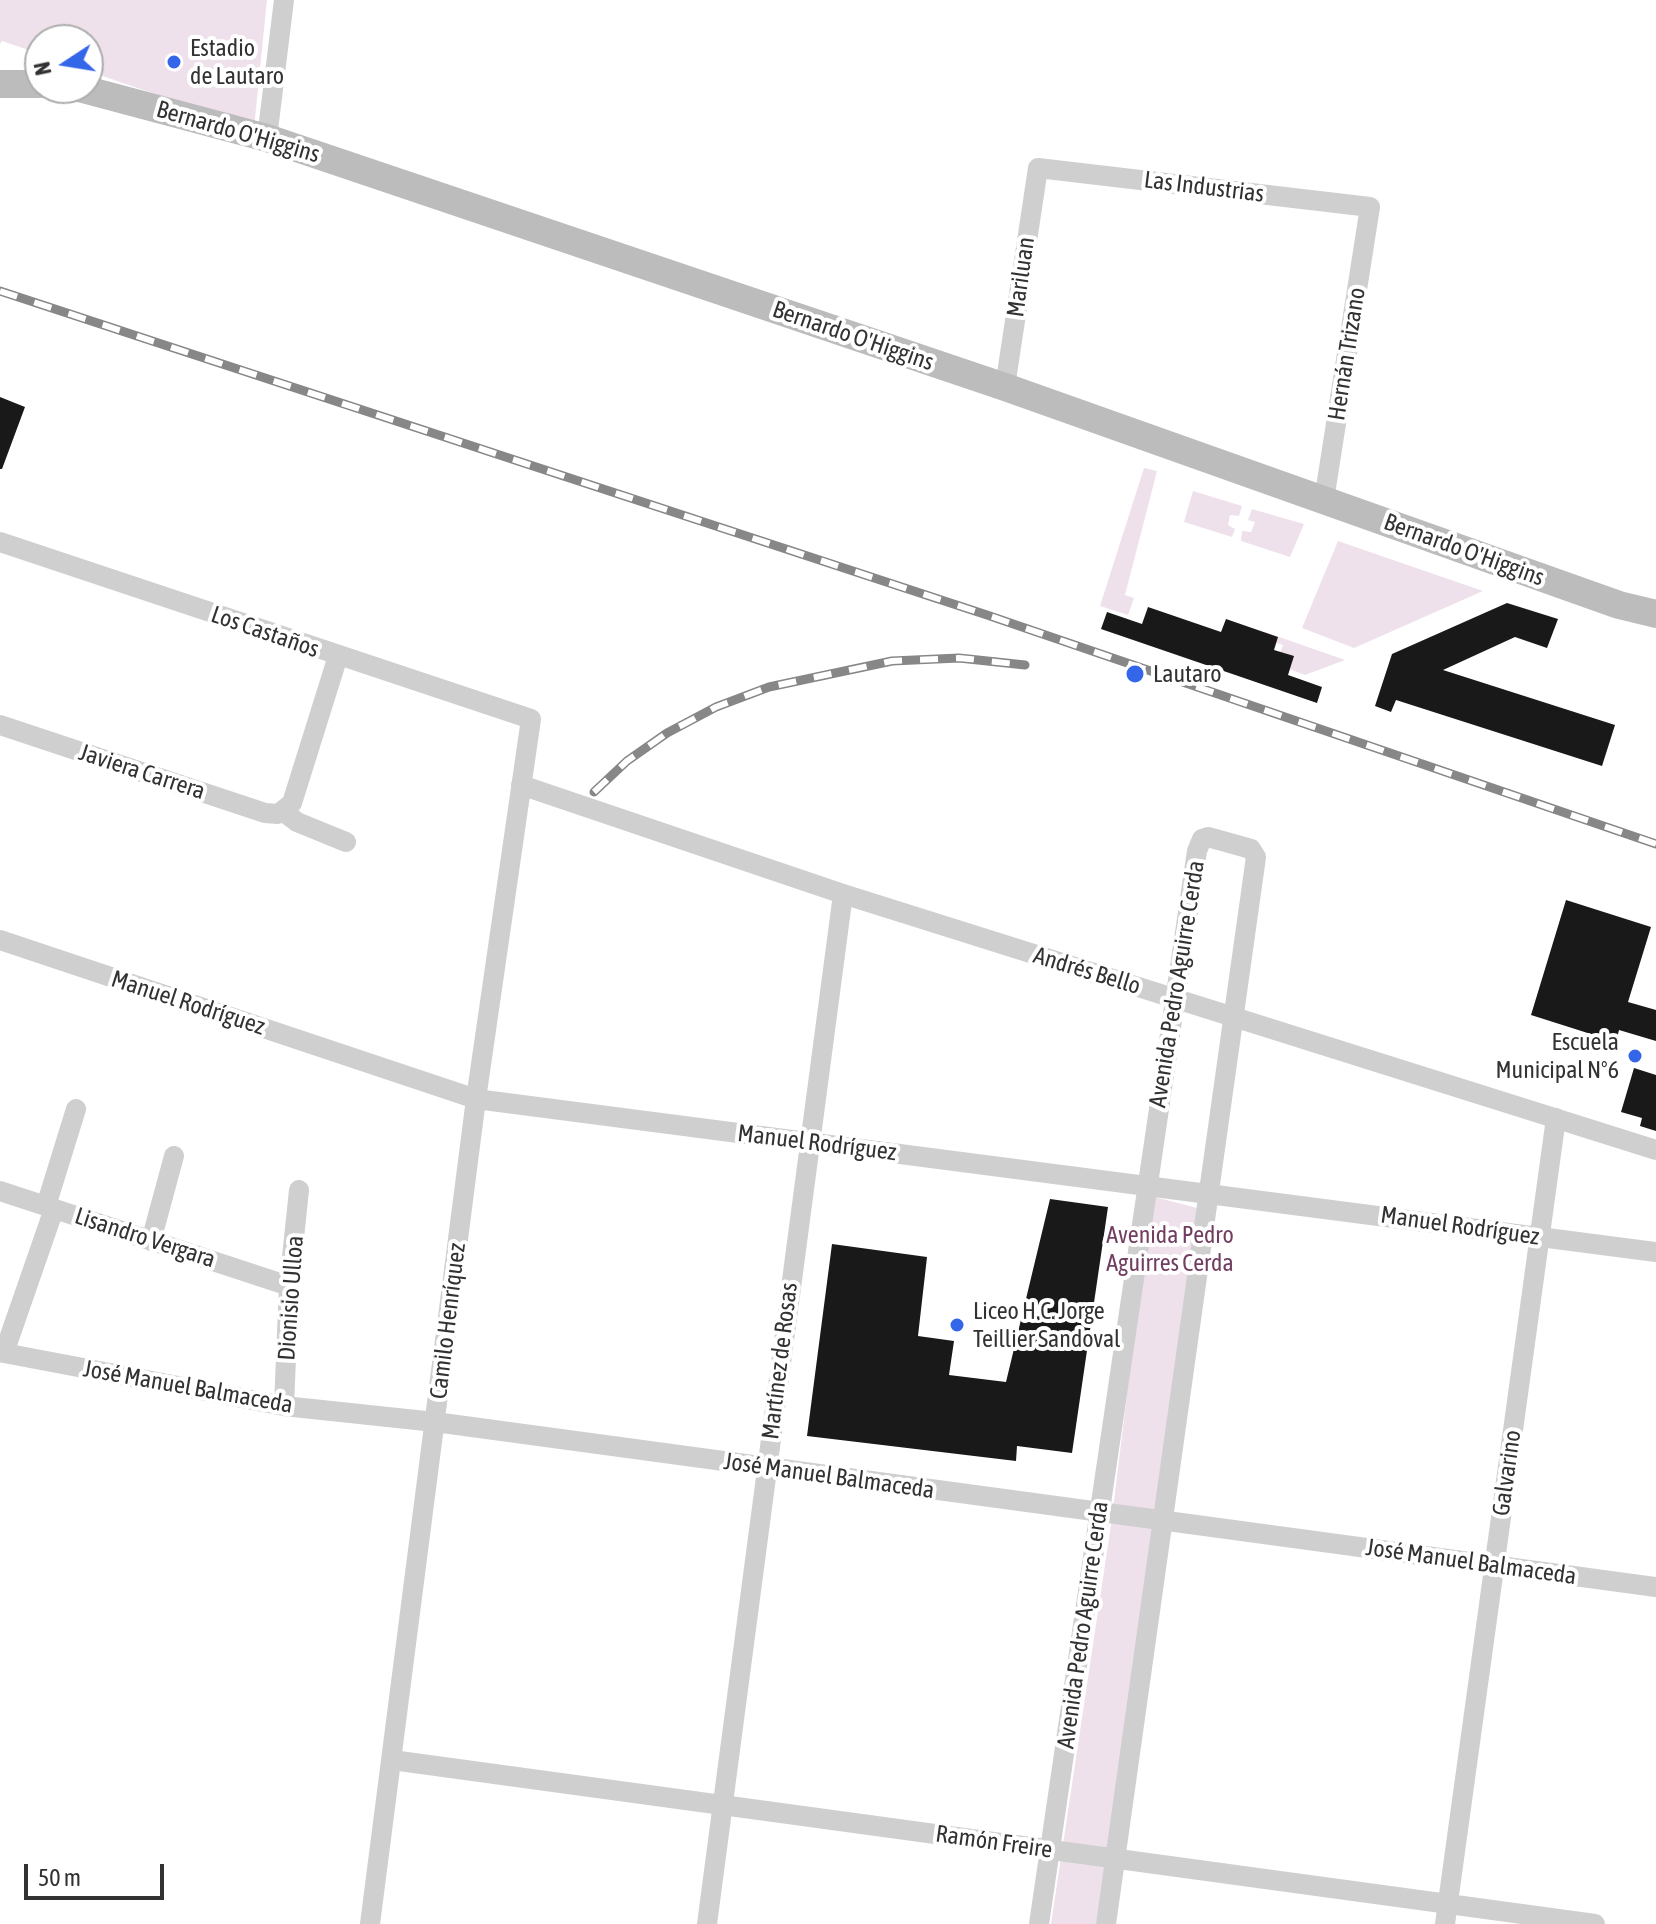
<!DOCTYPE html>
<html>
<head>
<meta charset="utf-8">
<style>
	body { margin:0 }
	#map { position:relative; width:1656px; height:1924px; overflow:hidden; background:#fff; font-family:"Asap Condensed",sans-serif }
	canvas { display:block }
	.north { position:absolute; left:24px; top:24px; width:80px; height:80px; box-sizing:border-box; background:#fff; border:2px solid #adadad; border-radius:50%; rotate:258deg; font-size:22px; font-weight:700; line-height:32px; text-align:center; color:#323232 }
	.north::after { content:''; display:block; margin:auto; width:28px; height:36px; background:#3466ea; clip-path:polygon(50% 0,100% 100%,50% 72%,0 100%) }
	.scale { position:absolute; left:24px; top:1864px; width:140px; height:36px; box-sizing:border-box; border:4px solid #323232; border-top:0; padding-left:10px; font-size:24px; line-height:28px; white-space:nowrap; color:#323232; -webkit-text-stroke:6px #fff; paint-order:stroke }
</style>
</head>
<body>
<div id="map">
<canvas width="1656" height="1924"></canvas>
<div class="north">N</div>
<div class="scale">50 m</div>
</div>
<script>
const ctx = document.querySelector('canvas').getContext('2d');
ctx.lineJoin = 'round';
function fill(path, color) {
  ctx.fillStyle = color;
  ctx.fill(path, 'evenodd');
}
function poly(rows) {
  const path = new Path2D();
  for (const r of rows) {
    path.moveTo(r[0], r[1]);
    for (let i = 2; i < r.length; i += 2) path.lineTo(r[i], r[i + 1]);
  }
  return path;
}
function trace(path, color, width, dash) {
  ctx.strokeStyle = color;
  ctx.lineWidth = width;
  ctx.lineCap = dash ? 'butt' : 'round';
  ctx.setLineDash(dash || []);
  ctx.stroke(path);
}
function write(font, color, halo, rows, align = 'center') {
  ctx.font = font + ' "Asap Condensed",sans-serif';
  ctx.lineWidth = 8;
  ctx.setLineDash([]);
  ctx.textBaseline = 'middle';
  ctx.strokeStyle = halo;
  ctx.fillStyle = color;
  for (const [text, x, y, turn = 0] of rows) {
    ctx.save();
    ctx.translate(x, y);
    ctx.rotate((+turn || 0) * Math.PI / 180);
    ctx.textAlign = isNaN(turn) ? turn : align;
    if (halo) ctx.strokeText(text, 0, 0);
    ctx.fillText(text, 0, 0);
    ctx.restore();
  }
}
const green = poly([
	[0,0,267,0,254,128,88,71,88,40,40,40,40,54,2,41,0,44],
	[1144,468,1157,471,1125,595,1134,598,1128,615,1100,606],
	[1193,491,1242,506,1239,516,1230,515,1228,525,1235,529,1232,537,1184,522],
	[1252,509,1304,524,1290,557,1241,541,1242,531,1251,532,1255,522,1248,520],
	[1338,541,1483,591,1354,648,1302,628],
	[1265,632,1345,660,1305,675,1276,664,1283,645,1262,638],
	[1151,1196,1201,1209,1096,1924,1051,1924,1112,1518]
]);
const building = poly([
	[0,397,25,407,2,469,0,469],
	[1507,603,1558,619,1547,648,1515,637,1443,670,1615,725,1602,766,1396,700,1391,712,1375,706,1392,654],
	[1148,607,1221,632,1226,619,1278,637,1274,650,1294,656,1288,675,1322,687,1317,703,1101,629,1107,612,1142,624],
	[1566,900,1651,927,1628,1002,1656,1010,1656,1041,1619,1030,1616,1042,1531,1015],
	[1634,1068,1656,1075,1656,1131,1640,1126,1642,1118,1621,1112],
	[1050,1199,1108,1207,1072,1453,1017,1446,1016,1461,807,1436,832,1244,927,1257,918,1336,954,1341,949,1375,1006,1382]
]);
const minor = poly([
	[267,138,284,0],
	[1005,387,1038,168,1370,207,1324,500],
	[0,542,531,719,476,1099,370,1924],
	[0,725,265,813,278,814,292,803,338,656],
	[521,785,843,894,1656,1150],
	[284,812,297,822,346,842],
	[0,940,476,1099,1656,1252],
	[0,1191,289,1286],
	[46,1206,76,1109],
	[54,1209,4,1353,284,1406,435,1422,1656,1587],
	[151,1241,174,1156],
	[284,1406,289,1286,299,1190],
	[392,1760,1595,1924],
	[707,1924,843,894],
	[1039,1924,1197,851,1202,839,1208,837,1251,849,1256,857,1106,1924],
	[1445,1924,1556,1118]
]);
const secondary = poly([
	[0,84,40,84],
	[79,88,267,138,1005,387,1619,605,1656,614]
]);
const rail = poly([
	[0,291,987,615,1656,844],
	[594,792,627,761,667,733,716,707,769,687,892,661,959,658,1025,665]
]);
const markers = [
	[174,62,8,"#3466ea"],
	[1135,674,10,"#3466ea"],
	[1635,1056,8,"#3466ea"],
	[957,1325,8,"#3466ea"]
];
const poiNames = [
	["Estadio",190,48],
	["de Lautaro",190,76],
	["Lautaro",1153,674],
	["Escuela",1619,1042,"right"],
	["Municipal N°6",1619,1070,"right"],
	["Liceo H.C. Jorge",973,1311],
	["Teillier Sandoval",973,1339]
];
const streetNames = [
	["Bernardo O'Higgins",238,132,16],
	["Las Industrias",1204,187,7],
	["Mariluan",1021,277,-82],
	["Bernardo O'Higgins",853,336,19],
	["Hernán Trizano",1347,354,-81],
	["Bernardo O'Higgins",1464,550,20],
	["Los Castaños",265,632,19],
	["Javiera Carrera",142,772,18],
	["Andrés Bello",1087,971,17],
	["Avenida Pedro Aguirre Cerda",1177,984,-81],
	["Manuel Rodríguez",188,1003,18],
	["Manuel Rodríguez",817,1143,7],
	["Manuel Rodríguez",1460,1226,8],
	["Lisandro Vergara",145,1238,18],
	["Dionisio Ulloa",291,1298,-86],
	["Camilo Henríquez",448,1321,-83],
	["Martínez de Rosas",780,1361,-83],
	["José Manuel Balmaceda",188,1387,10],
	["Galvarino",1507,1473,-82],
	["José Manuel Balmaceda",829,1476,8],
	["José Manuel Balmaceda",1471,1562,8],
	["Avenida Pedro Aguirre Cerda",1083,1625,-82],
	["Ramón Freire",994,1842,8]
];
const parkNames = [
	["Avenida Pedro",1170,1235],
	["Aguirres Cerda",1170,1263]
];
fill(green, '#efe1eb');
fill(building, '#191919');
trace(minor, '#cfcfcf', 20);
trace(secondary, '#bcbcbc', 28);
trace(rail, '#878787', 9);
trace(rail, '#fff', 6, [18]);
for (const [x, y, r, color] of markers) {
  const dot = new Path2D();
  dot.arc(x, y, r, 0, 2 * Math.PI);
  ctx.fillStyle = color;
  ctx.fill(dot);
  trace(dot, '#fff', 3);
}
write('24px', '#323232', '#fff', poiNames, 'left');
write('24px', '#323232', '#fff', streetNames);
write('24px', '#713d60', '#fff', parkNames);
</script>
</body>
</html>
